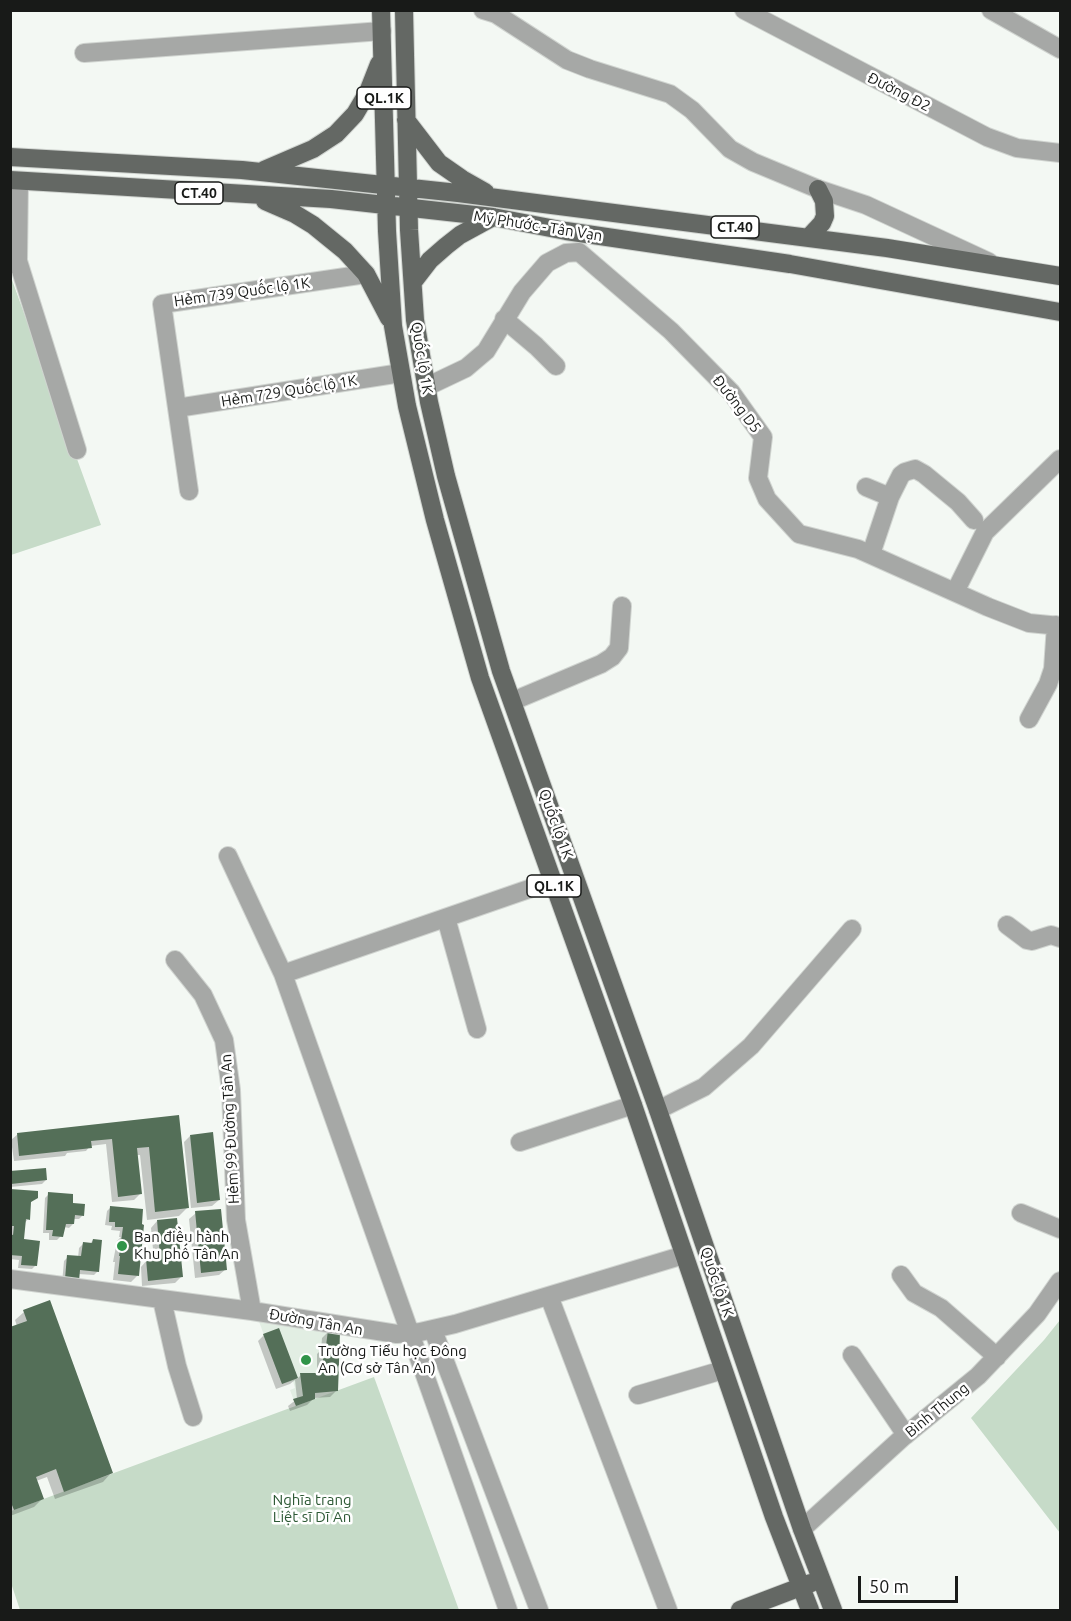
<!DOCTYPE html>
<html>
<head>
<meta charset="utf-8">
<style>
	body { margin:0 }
	#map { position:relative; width:1071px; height:1621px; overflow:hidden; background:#f3f8f3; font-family:Ubuntu,sans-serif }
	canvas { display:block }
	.frame { position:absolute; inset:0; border:12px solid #181a18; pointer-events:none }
	.scale { position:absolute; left:858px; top:1576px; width:100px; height:27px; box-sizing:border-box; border:3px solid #181a18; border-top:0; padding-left:8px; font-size:18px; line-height:21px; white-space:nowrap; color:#181a18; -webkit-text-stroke:4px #fff; paint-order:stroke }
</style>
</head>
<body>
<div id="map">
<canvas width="1071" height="1621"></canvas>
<div class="frame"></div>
<div class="scale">50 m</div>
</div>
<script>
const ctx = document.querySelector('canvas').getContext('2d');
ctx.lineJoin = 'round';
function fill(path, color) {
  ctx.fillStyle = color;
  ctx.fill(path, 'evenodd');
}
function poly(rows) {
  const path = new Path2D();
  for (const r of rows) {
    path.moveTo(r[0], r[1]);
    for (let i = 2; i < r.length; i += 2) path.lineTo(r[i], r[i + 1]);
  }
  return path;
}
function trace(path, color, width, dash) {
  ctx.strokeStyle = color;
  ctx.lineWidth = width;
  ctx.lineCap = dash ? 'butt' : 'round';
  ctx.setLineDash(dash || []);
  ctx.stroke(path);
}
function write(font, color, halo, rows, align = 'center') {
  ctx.font = font + ' Ubuntu,sans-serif';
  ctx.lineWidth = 5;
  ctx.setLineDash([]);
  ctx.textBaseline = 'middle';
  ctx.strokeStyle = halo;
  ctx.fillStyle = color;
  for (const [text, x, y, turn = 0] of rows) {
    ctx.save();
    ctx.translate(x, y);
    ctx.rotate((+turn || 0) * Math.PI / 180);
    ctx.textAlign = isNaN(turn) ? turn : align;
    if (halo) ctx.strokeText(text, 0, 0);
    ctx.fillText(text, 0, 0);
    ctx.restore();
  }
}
const built = poly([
	[257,1316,340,1332,338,1391,296,1406,290,1390,295,1388,293,1381,282,1384]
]);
const green = poly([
	[12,280,101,525,11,555,10,281],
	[1060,1320,1060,1533,971,1418,1044,1340],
	[374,1377,459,1610,20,1610,11,1583,11,1511]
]);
const shadow = poly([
	[135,1122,187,1208,179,1216,147,1220,140,1155,136,1155,140,1194,134,1200,112,1202,106,1144,90,1146,86,1151,67,1153,65,1156,14,1161,11,1140,18,1134],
	[190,1136,219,1200,212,1206,191,1208,184,1142],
	[10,1173,46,1180,42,1184,10,1187],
	[10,1191,32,1201,30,1203,28,1219,24,1224,22,1240,36,1265,32,1269,18,1268,19,1260,10,1259],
	[49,1194,71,1205,83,1215,79,1219,73,1219,73,1224,69,1228,64,1227,61,1236,57,1240,49,1240,49,1233,43,1233,45,1198],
	[111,1207,141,1210,137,1276,131,1282,113,1280,115,1262,113,1262,117,1241,121,1237,119,1237,120,1231,111,1230,112,1226,105,1225,107,1211],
	[196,1213,226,1269,219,1275,195,1278,189,1219],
	[157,1221,181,1277,175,1283,142,1286,141,1267,147,1260,154,1260,151,1228],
	[93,1240,98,1271,94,1275,78,1274,62,1283,64,1261,68,1257,78,1258,79,1248,83,1244,89,1245],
	[24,1312,111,1473,103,1482,55,1499,47,1477,36,1481,43,1498,34,1507,10,1516,10,1329,17,1326,15,1320],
	[278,1330,297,1379,301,1375,317,1374,317,1354,321,1350,322,1338,328,1332,337,1390,330,1397,314,1398,307,1405,290,1411,288,1406,297,1399,295,1380,290,1384,276,1389,258,1341,264,1335]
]);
const building = poly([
	[179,1115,189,1208,155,1212,149,1147,137,1148,142,1194,118,1197,112,1139,91,1141,92,1148,19,1156,17,1133],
	[213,1132,220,1200,197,1203,190,1135],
	[46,1168,47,1180,11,1184,10,1171],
	[10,1189,38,1191,38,1198,31,1202,30,1220,26,1219,24,1239,40,1241,37,1266,21,1265,22,1256,10,1255,10,1234,13,1235,14,1226,10,1226],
	[48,1192,73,1194,73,1203,85,1204,84,1216,75,1215,74,1224,66,1224,63,1237,52,1236,53,1230,46,1230],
	[110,1206,143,1209,142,1224,144,1225,139,1276,118,1274,120,1256,119,1256,123,1227,115,1227,115,1222,109,1222],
	[221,1209,227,1270,201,1273,195,1211],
	[177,1218,183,1277,148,1281,146,1259,160,1257,157,1220],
	[93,1239,102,1240,99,1272,80,1270,79,1281,65,1279,67,1255,81,1256,83,1242,92,1243],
	[50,1300,113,1473,64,1492,56,1469,36,1477,44,1499,14,1510,10,1500,10,1327,27,1321,23,1310],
	[279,1328,298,1378,282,1384,263,1334],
	[328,1330,340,1332,338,1391,315,1393,315,1399,296,1406,293,1399,303,1396,300,1373,323,1373,323,1346,326,1346]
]);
const minor = poly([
	[483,10,496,14,567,60,590,69,670,94,692,110,730,149,753,162,818,189,866,205,989,262],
	[744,10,987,137,1017,148,1060,153],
	[991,10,1060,49],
	[84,53,382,31],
	[18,261,77,450],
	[10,264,18,261,19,181],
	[504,319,536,346,556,366],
	[426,387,466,368,486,351,522,292,547,263,566,253,579,252,671,331,731,392,763,437,758,478,767,499,799,534,858,549,988,607,1029,623,1060,626],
	[177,408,401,373],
	[866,487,890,497,871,554],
	[189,491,162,304,366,274],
	[890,497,901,475,905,472,915,469,924,474,958,502,974,520],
	[955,592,985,532,1060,459],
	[513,701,601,664,612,657,619,648,622,606],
	[1029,719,1048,684,1053,669,1056,625],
	[228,856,283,974,508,1610],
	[446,918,477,1029],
	[1007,925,1027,940,1032,941,1051,935,1060,938],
	[175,960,203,995,224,1040,231,1090,236,1220,252,1311],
	[283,974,552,881],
	[658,1110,704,1087,751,1046,852,929],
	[520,1142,633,1105],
	[1021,1213,1060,1229],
	[901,1275,914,1293,941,1308,997,1357],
	[10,1279,252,1311,397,1334,420,1332,455,1324,684,1255],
	[549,1296,668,1610],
	[162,1300,177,1366,193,1417],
	[433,1330,539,1610],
	[852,1355,906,1435],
	[638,1395,723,1370],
	[802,1529,902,1438,978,1376,1037,1314,1060,1281]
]);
const major = poly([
	[381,10,387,231,393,326,407,406,435,520,480,678,633,1105,774,1517,810,1610],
	[404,10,409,230,415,320,429,402,446,476,501,671,658,1110,802,1529,833,1610],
	[406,120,439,163,462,179,485,192],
	[10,157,242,170,458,193,887,248,1060,276],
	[264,170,313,149,336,134,355,114,368,92,379,64],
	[10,180,331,199,493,217,566,231,790,264,1060,312],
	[265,201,295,214,313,225,345,251,366,274,389,318],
	[809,237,822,223,825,216,824,201,818,189],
	[413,282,430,260,446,246,460,235,493,217],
	[740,1610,811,1583]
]);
const markers = [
	[122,1246,6,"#309449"],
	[306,1360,6,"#309449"]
];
const shields = [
	[384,98,54],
	[199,193,48],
	[735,227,48],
	[554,886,54]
];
const shieldNames = [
	["QL.1K",384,98],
	["CT.40",199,193],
	["CT.40",735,227],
	["QL.1K",554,886]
];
const streetNames = [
	["Đường Đ2",899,92,27],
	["Mỹ Phước - Tân Vạn",538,226,9],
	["Hẻm 739 Quốc lộ 1K",242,292,-8],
	["Quốc lộ 1K",422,358,81],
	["Hẻm 729 Quốc lộ 1K",289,391,-9],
	["Đường D5",737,404,52],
	["Quốc lộ 1K",556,824,70],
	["Hẻm 99 Đường Tân An",230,1129,-93],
	["Quốc lộ 1K",717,1282,71],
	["Đường Tân An",316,1322,10],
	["Bình Thung",937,1410,-39]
];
const poiNames = [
	["Ban điều hành",134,1237],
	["Khu phố Tân An",134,1254],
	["Trường Tiểu học Đông",318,1351],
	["An (Cơ sở Tân An)",318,1368]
];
const parkNames = [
	["Nghĩa trang",312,1500],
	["Liệt sĩ Dĩ An",312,1517]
];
fill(built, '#e2eee3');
fill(green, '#c6dbc8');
fill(shadow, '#0003');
fill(building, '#546f58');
trace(minor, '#d0d4d0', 20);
trace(major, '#d0d4d0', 20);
trace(minor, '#a6a8a6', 18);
trace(major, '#646864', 18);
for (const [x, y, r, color] of markers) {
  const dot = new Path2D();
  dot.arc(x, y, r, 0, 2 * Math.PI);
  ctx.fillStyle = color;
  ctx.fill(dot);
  trace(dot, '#fff', 2);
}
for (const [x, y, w] of shields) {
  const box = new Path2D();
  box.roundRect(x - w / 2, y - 11, w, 22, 4.5);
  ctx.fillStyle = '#fff';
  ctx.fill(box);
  trace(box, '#181a18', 1.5);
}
write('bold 14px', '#181a18', null, shieldNames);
write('15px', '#181a18', '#fff', streetNames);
write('15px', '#181a18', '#fff', poiNames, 'left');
write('15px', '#2d5935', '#fff', parkNames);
</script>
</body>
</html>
